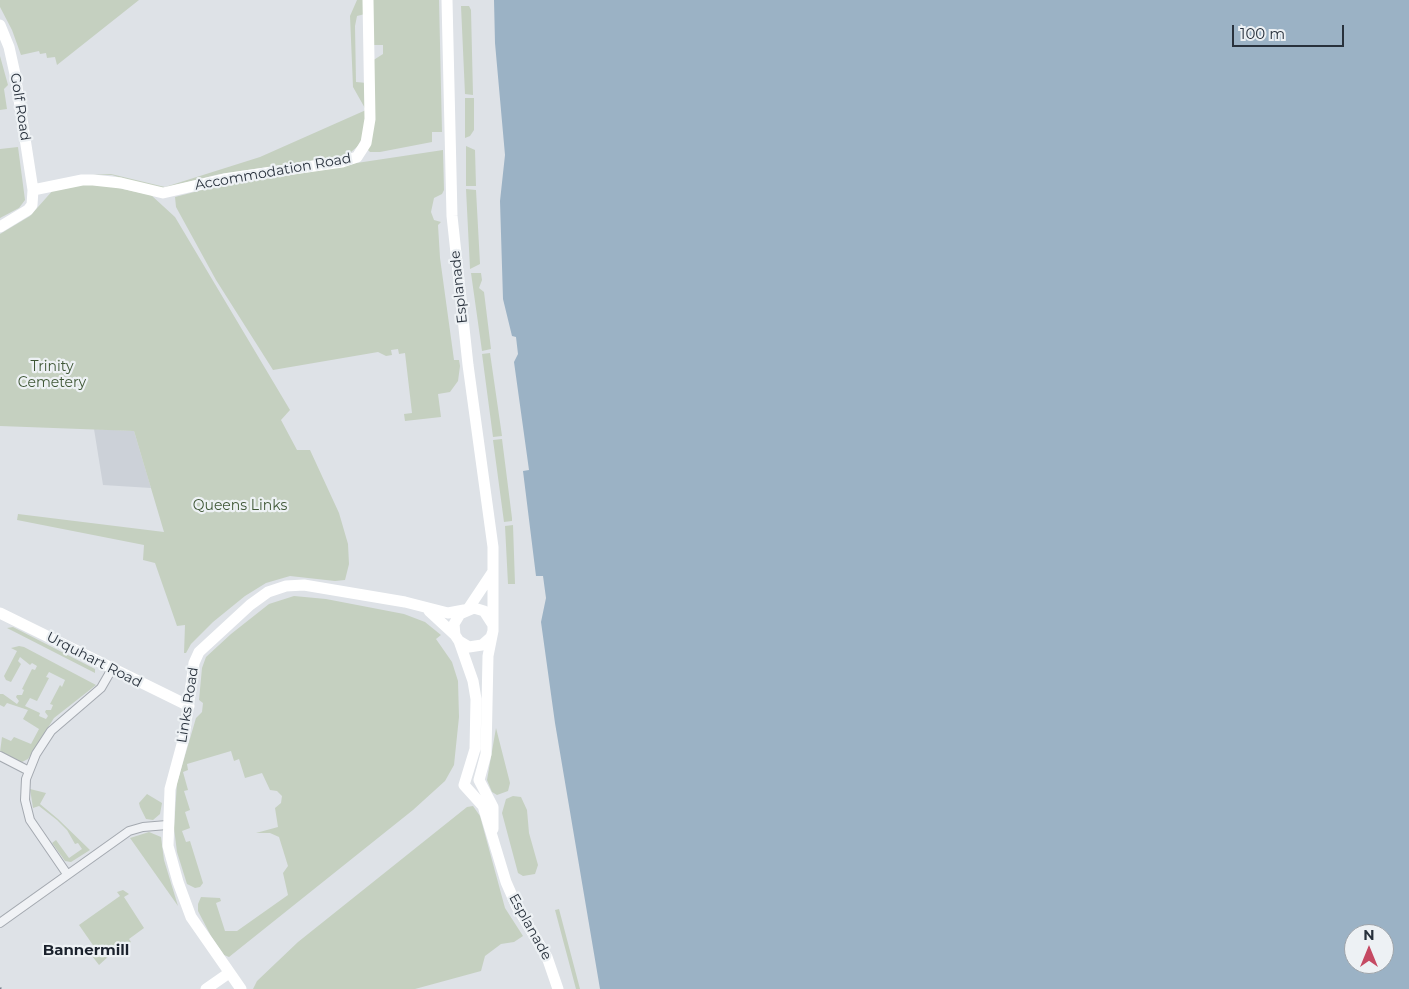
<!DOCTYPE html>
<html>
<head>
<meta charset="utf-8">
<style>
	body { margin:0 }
	#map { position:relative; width:1409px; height:989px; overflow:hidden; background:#dee2e7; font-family:Montserrat,sans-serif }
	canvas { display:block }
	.north { position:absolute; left:1344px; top:924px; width:50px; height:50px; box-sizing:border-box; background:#edf1f4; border:1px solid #9ea4aa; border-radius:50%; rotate:0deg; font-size:14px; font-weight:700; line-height:20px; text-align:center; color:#28313c }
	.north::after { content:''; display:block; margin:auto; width:18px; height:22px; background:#c54a63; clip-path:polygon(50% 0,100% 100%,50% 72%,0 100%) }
	.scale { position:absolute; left:1232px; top:25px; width:112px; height:22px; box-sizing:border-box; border:2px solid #28313c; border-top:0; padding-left:6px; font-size:15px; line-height:18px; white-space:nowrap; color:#28313c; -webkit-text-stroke:4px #edf1f4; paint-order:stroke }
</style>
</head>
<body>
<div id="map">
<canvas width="1409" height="989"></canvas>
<div class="north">N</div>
<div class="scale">100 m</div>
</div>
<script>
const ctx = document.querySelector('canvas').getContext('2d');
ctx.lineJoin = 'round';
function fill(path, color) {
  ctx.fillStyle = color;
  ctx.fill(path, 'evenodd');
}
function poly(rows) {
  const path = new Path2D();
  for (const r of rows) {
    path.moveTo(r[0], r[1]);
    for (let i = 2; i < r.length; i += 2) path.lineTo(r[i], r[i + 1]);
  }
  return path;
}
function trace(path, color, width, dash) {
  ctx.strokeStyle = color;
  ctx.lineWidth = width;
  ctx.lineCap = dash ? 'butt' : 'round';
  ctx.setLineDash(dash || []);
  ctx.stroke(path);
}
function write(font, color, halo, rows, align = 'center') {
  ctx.font = font + ' Montserrat,sans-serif';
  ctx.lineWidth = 4.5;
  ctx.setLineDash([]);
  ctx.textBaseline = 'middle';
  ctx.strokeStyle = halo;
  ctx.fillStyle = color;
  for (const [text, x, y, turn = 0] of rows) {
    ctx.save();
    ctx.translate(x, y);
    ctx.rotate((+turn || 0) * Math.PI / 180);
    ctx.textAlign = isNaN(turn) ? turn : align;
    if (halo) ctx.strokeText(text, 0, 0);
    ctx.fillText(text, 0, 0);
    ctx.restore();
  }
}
const built = poly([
	[94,429,134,431,151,488,103,485]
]);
const green = poly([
	[0,0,139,0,57,65,55,57,47,58,46,53,40,54,39,51,21,55,12,30,0,7],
	[357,0,365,0,365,14,357,16,355,26,356,82,367,83,367,110,365,121,363,136,358,146,351,152,342,156,220,174,163,188,148,186,112,175,91,174,111,174,165,187,260,157,366,110,353,87,350,16],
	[371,0,439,0,442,132,432,132,432,142,380,152,370,152,368,150,372,61,383,54,383,45,372,45],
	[461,6,469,6,471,10,473,95,465,94],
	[0,56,8,85,4,89,7,109,0,110],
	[465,98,474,98,474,130,470,136,465,138],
	[466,146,475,150,476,186,466,186],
	[18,147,25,200,19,208,0,218,0,149],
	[443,150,444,190,442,194,434,198,431,212,434,220,441,222,438,225,440,258,454,360,459,360,460,366,458,381,450,392,438,394,441,417,405,421,404,414,412,413,405,353,399,354,398,349,391,350,392,355,386,356,378,352,273,370,216,280,176,207,175,197,237,181],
	[86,181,151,195,175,217,290,410,281,420,297,450,310,450,339,513,348,544,349,564,345,580,335,581,290,576,266,583,245,596,213,622,191,644,186,653,184,653,185,625,177,626,155,563,143,560,144,545,17,520,18,514,164,532,134,431,0,426,0,234,30,216,54,189],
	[466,189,476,190,480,264,470,269],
	[471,273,481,273,482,280,479,288,484,292,491,349,482,351],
	[490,353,502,436,493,437,482,354],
	[502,439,512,518,512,521,504,522,493,440],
	[513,525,515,584,508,584,505,526],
	[294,596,326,599,404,614,425,622,441,635,436,639,452,662,458,681,459,717,454,765,445,781,413,810,229,957,224,955,211,936,198,911,198,904,201,897,220,898,221,901,216,903,225,931,237,931,288,895,283,873,288,866,279,837,270,833,256,833,278,827,275,808,281,803,282,796,277,791,270,790,262,773,245,778,239,759,234,761,231,751,187,764,188,770,183,772,188,790,184,791,190,810,185,812,190,828,182,831,186,842,190,841,203,883,200,887,195,888,187,884,177,852,174,828,177,783,196,718,202,712,203,703,199,700,202,668,206,657,231,634,269,604],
	[13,627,95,669,95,673,7,628],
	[19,646,24,647,96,685,54,718,28,759,20,763,0,752,2,737,11,741,14,737,31,744,39,729,23,719,28,710,7,703,4,707,0,705,0,694,3,694,17,704,19,701,16,697,17,695,22,695,24,690,22,689,32,669,35,670,37,666,32,663,30,665,20,657,18,661,21,664,11,682,6,680,4,676,17,651,11,648],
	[49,672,65,680,62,687,60,685,50,704,53,705,51,710,46,710,45,712,48,716,46,719,39,716,40,713,25,706,30,698,37,701,49,678,46,677],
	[496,728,510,783,508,791,497,795,492,792,487,780],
	[30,789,46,793,40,804,58,819,90,850,71,862,65,861,52,843,56,840,69,858,82,849,78,843,75,844,67,830,57,820,39,806,33,808],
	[147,794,162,803,160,814,153,820,146,819,140,807,139,803],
	[513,796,521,797,527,810,529,833,538,865,535,874,523,876,518,873,502,813,506,799],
	[473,806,480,816,505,908,523,936,514,942,501,944,485,956,481,971,415,989,253,989,257,981,298,942,467,807],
	[149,832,161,837,164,860,178,906,130,838],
	[123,890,129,894,124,897,144,928,129,939,131,942,119,947,99,965,89,952,95,948,79,925,120,896,117,892],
	[559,909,580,989,576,989,555,910]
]);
const water = poly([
	[494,0,1409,0,1409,989,600,989,555,723,541,622,546,598,543,576,536,576,523,471,529,470,514,362,518,354,516,337,512,336,503,299,500,201,505,155,495,43],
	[1354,934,1384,934,1384,964,1354,964]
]);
const street = poly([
	[0,756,29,771],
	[67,874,30,820,25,800,26,779,36,754,51,731,101,688,112,669],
	[0,923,129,831,143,827,167,825]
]);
const secondary = poly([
	[447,0,452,216,468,365,493,547,493,625],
	[0,25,9,47,15,74,33,190,32,205,28,210,0,227],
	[33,190,82,180,93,180,121,183,163,193,224,179,342,162,357,157,366,143,370,119,368,0],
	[468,609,492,573],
	[429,611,455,635],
	[0,613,189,706],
	[493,631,491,637,482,645,469,647,459,641,455,635,454,624,460,614,474,608,484,611,493,625,493,631,488,656,486,754,479,780,493,807,493,829],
	[459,641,473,681,476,699,475,749,464,785,483,806,506,882,517,907,547,957,558,989],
	[206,989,229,973],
	[241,989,191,917,178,882,168,846,170,789,184,737,194,663,199,652,250,605,268,592,286,586,304,585,405,602,448,613,464,610]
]);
const rail = poly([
	[0,988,1,989]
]);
const streetNames = [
	["Golf Road",20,107,81],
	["Accommodation Road",273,172,-10],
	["Esplanade",459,287,-96],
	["Urquhart Road",94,660,27],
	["Links Road",188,705,-81],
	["Esplanade",530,927,61]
];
const parkNames = [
	["Trinity",52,367],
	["Cemetery",52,383],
	["Queens Links",240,506]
];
const neighbourhoodNames = [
	["Bannermill",86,951]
];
fill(built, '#ccd1d8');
fill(green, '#c5d0c0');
fill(water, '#9bb2c5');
trace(street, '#a4a9b0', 10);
trace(street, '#f0f2f5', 8);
trace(secondary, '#fff', 11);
trace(rail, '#79828f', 2.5, [2.5, 5]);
write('14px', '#28313c', '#edf1f4', streetNames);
write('14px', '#3f5736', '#edf1f4', parkNames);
write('bold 15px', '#1b222d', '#edf1f4', neighbourhoodNames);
</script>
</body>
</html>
